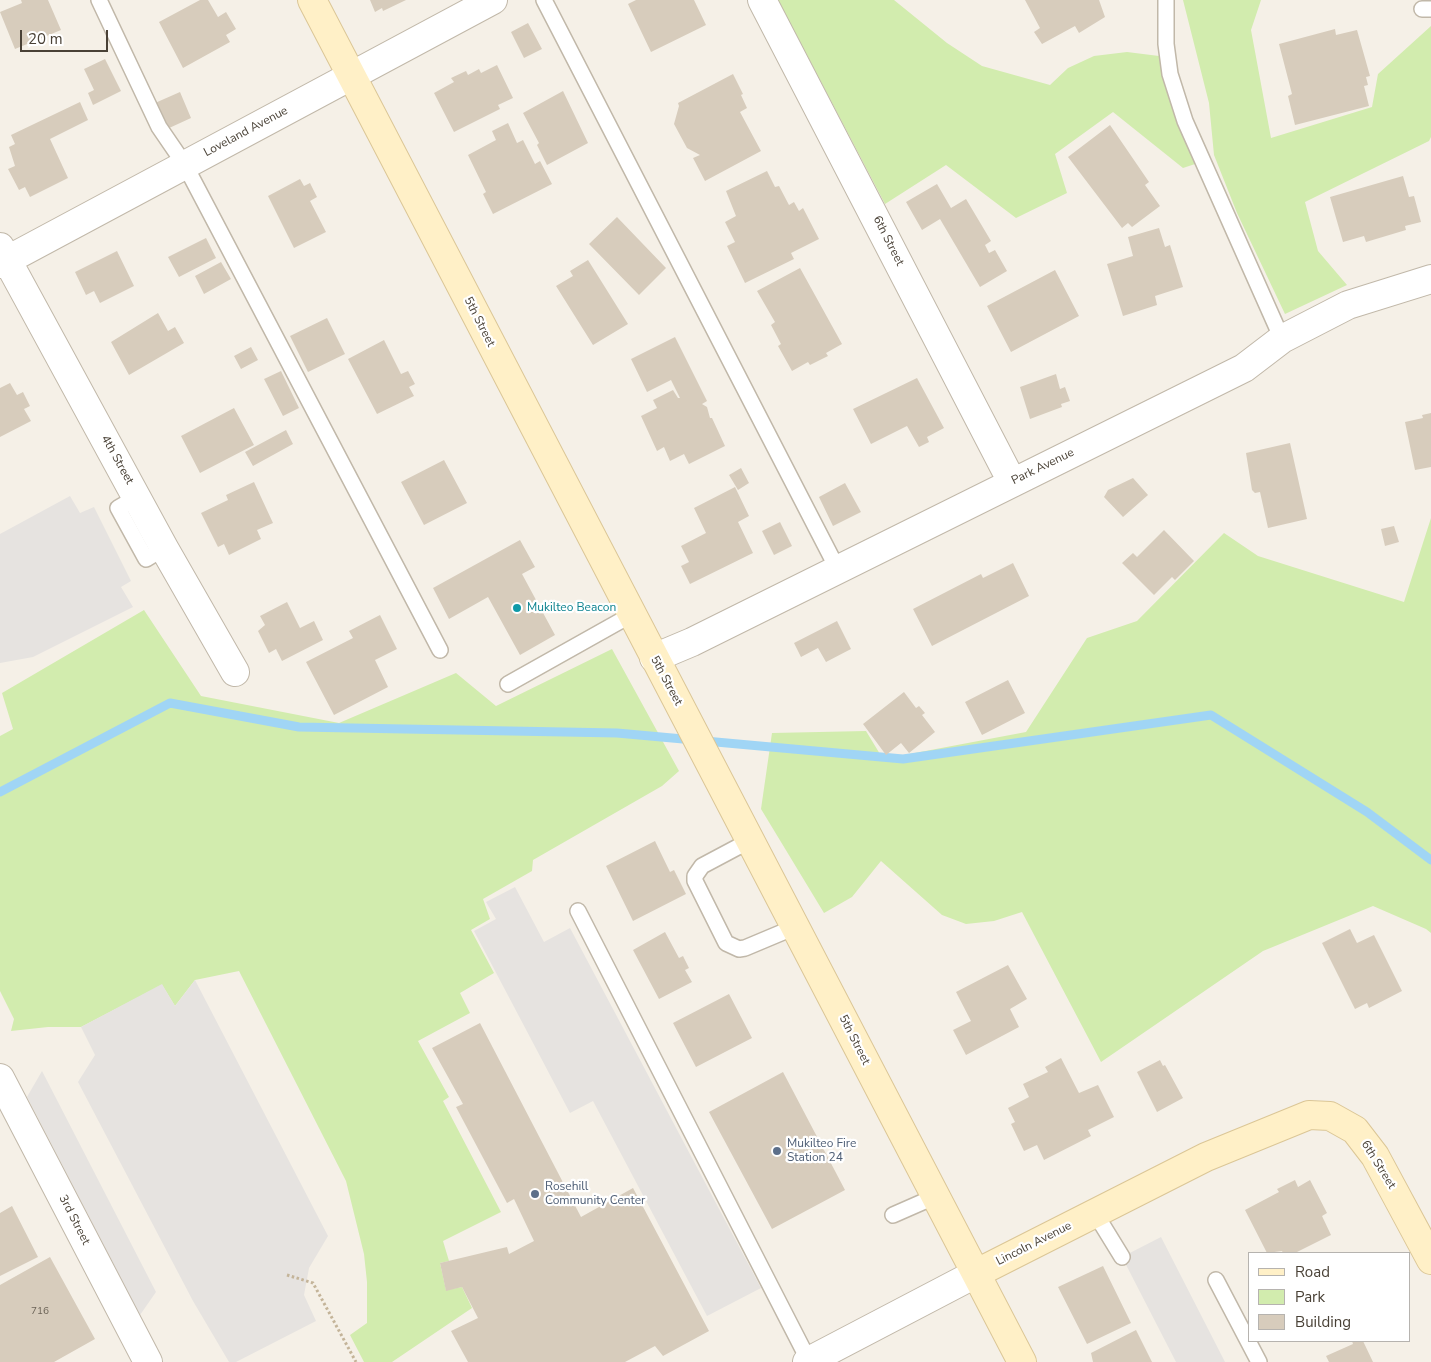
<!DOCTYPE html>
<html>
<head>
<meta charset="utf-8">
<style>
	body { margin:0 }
	#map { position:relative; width:1431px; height:1362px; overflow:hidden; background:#f5f0e7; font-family:"Nunito Sans",sans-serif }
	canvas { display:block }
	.legend { position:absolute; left:1248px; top:1252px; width:162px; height:90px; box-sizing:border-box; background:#fff; border:1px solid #b6b3af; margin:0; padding:6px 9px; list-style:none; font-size:15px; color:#494136 }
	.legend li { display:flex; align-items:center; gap:10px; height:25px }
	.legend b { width:25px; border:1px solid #b6b3af }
	.scale { position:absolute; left:20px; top:30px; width:88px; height:22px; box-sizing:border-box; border:2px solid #494136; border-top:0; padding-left:6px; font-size:15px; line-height:18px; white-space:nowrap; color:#494136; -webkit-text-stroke:4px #fff; paint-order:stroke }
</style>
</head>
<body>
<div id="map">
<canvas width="1431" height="1362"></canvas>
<ul class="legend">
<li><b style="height:6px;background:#fff0c7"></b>Road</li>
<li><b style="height:14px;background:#d2ecae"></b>Park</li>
<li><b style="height:14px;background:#d7ccbc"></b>Building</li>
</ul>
<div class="scale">20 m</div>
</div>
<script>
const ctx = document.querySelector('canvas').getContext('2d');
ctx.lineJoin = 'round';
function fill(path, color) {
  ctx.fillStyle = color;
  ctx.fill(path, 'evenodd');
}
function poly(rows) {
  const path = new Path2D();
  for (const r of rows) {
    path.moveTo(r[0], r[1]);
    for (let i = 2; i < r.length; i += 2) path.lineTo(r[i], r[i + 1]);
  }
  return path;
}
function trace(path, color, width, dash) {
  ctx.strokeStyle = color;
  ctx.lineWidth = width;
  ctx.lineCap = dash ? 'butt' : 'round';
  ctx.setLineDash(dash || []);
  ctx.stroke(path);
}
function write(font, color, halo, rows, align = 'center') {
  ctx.font = font + ' "Nunito Sans",sans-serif';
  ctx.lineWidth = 4.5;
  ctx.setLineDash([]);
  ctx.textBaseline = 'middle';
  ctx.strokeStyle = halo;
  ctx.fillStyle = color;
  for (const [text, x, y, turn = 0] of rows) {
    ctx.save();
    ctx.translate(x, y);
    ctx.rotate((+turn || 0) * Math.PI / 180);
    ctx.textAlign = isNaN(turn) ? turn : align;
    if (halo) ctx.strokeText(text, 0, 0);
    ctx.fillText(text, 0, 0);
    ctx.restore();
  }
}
const green = poly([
	[778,0,894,0,947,43,982,66,1050,85,1068,68,1094,56,1127,52,1159,56,1170,101,1195,164,1183,168,1113,112,1055,154,1067,193,1016,218,946,165,885,204],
	[1183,0,1261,0,1251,30,1271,138,1372,107,1378,74,1431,26,1431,137,1429,141,1305,202,1318,251,1347,285,1285,314,1237,213,1214,155,1209,103],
	[1431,518,1431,933,1426,929,1373,906,1263,951,1101,1062,1022,912,994,921,966,924,942,915,881,861,852,897,824,913,761,809,772,733,866,731,883,759,1026,732,1087,638,1137,621,1224,533,1258,556,1404,602],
	[144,610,201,696,339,723,456,673,496,706,612,649,679,771,662,786,533,860,532,871,483,899,490,919,471,930,494,973,460,993,470,1013,418,1041,449,1097,443,1101,501,1212,443,1241,449,1261,440,1263,446,1290,462,1287,472,1308,392,1362,364,1362,350,1335,367,1323,367,1282,364,1254,346,1181,239,971,195,980,175,1006,162,985,81,1027,48,1027,11,1031,14,1019,0,991,0,736,13,729,2,693]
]);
const parking = poly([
	[70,496,80,513,94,507,131,581,121,587,133,607,33,657,0,663,0,534],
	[515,887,544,942,570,928,761,1288,707,1316,593,1101,570,1113,474,931,496,919,486,902],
	[195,980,328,1236,309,1268,304,1295,316,1321,236,1362,229,1362,193,1301,78,1082,95,1055,81,1027,162,984,175,1006],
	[42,1071,156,1292,140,1315,27,1097],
	[1161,1237,1225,1362,1176,1362,1122,1257]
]);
const stream = poly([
	[0,792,170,703,299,727,617,733,903,759,1211,715,1367,812,1431,860]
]);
const building = poly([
	[21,0,48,0,61,30,15,49,0,12,22,3],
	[200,0,208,0,218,17,226,12,236,29,226,35,230,42,183,68,159,22],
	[370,0,406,0,383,11,382,8,375,12],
	[636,0,694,0,706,25,651,52,628,4],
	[1025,0,1099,0,1105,17,1079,33,1075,26,1042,44,1034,32,1040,28],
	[528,23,542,49,524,58,511,32],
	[1335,29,1336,35,1357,30,1370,76,1366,77,1368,85,1364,86,1369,106,1295,125,1288,96,1292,94,1279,44],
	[105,59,121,91,93,105,88,93,94,90,84,69],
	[497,65,513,98,498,105,500,109,454,132,434,93,454,82,451,78,466,71,468,75,479,69,481,73],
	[733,74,743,94,741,95,747,108,740,112,761,151,705,181,693,158,700,155,687,148,674,124,679,106,678,103],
	[563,91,588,143,547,165,537,145,539,143,523,113],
	[180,92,191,118,167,129,155,103],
	[80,102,88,120,50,139,68,178,30,197,25,187,19,190,8,169,15,166,9,147,15,144,11,135],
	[508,123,517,143,523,140,535,164,540,161,552,184,493,214,483,194,486,192,468,155,496,140,492,131],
	[1110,125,1149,182,1145,185,1160,206,1132,227,1128,223,1122,228,1068,157],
	[767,171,775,187,779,186,789,205,794,202,799,211,803,208,819,239,791,253,794,259,745,283,727,246,735,242,725,222,736,216,726,191],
	[1403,176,1409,197,1414,196,1421,222,1405,226,1406,230,1366,242,1364,236,1343,242,1330,197],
	[300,179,304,186,310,183,317,197,310,201,326,232,294,248,268,196],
	[937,184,951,208,966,199,991,241,985,245,989,253,995,250,1007,271,980,287,940,219,922,230,906,202],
	[617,217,666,268,639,295,589,244],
	[1159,228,1165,247,1170,245,1183,287,1155,296,1157,305,1123,316,1107,264,1133,256,1128,237],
	[206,238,216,258,179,277,168,257],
	[117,251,134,286,100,303,94,291,86,295,75,272],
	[588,260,628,324,593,345,556,286,573,276,570,271],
	[221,262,231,279,204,294,195,276],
	[800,268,842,344,826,353,828,356,810,365,808,362,792,371,778,346,781,344,771,325,775,322,757,291],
	[1055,270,1079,316,1011,352,987,306],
	[158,313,168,331,175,327,184,343,129,375,111,342],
	[327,318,345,354,308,372,290,336],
	[675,337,707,401,702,404,707,407,710,418,712,418,725,446,689,464,684,454,670,461,664,447,657,451,641,416,657,408,653,400,673,390,678,398,680,398,671,380,647,392,631,359],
	[384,340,401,374,408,371,415,384,409,387,414,396,377,414,348,359],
	[251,347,258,360,241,369,234,356],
	[281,371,299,408,283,416,264,379],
	[1056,374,1060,389,1065,387,1070,401,1061,404,1062,407,1030,419,1020,387],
	[917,378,944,428,927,437,929,442,919,447,907,426,871,444,853,409],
	[10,383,17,395,23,392,30,406,24,409,31,421,0,437,0,388],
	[234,408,254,445,200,473,181,436],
	[1431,413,1431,467,1415,470,1405,422,1423,418,1422,415],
	[286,430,293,444,253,466,245,452],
	[1290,443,1307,519,1268,528,1260,492,1255,493,1252,490,1246,453],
	[444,460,467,503,424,525,401,482],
	[741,468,749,483,738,490,729,475],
	[1133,478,1148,495,1123,517,1104,497,1108,490],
	[254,482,273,523,257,530,261,539,229,555,224,544,218,547,201,513,228,500,226,495],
	[845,483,861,512,833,526,819,497],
	[735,487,749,516,738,522,753,553,690,584,681,566,689,562,681,546,706,533,694,508],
	[780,522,792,546,774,555,762,531],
	[1394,526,1399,542,1385,546,1381,529],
	[1164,530,1194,561,1175,580,1172,577,1154,595,1122,563,1133,553,1137,557],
	[520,540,535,567,522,574,555,635,520,655,488,597,449,619,433,588],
	[1013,563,1029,596,932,646,913,609,981,574,983,578],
	[287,602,300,628,314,621,323,640,282,661,276,649,269,653,258,631,265,625,260,616],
	[380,615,397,649,375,660,388,687,334,715,306,662,353,638,349,631],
	[837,621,851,649,826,662,818,648,801,657,794,643],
	[1008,680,1025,713,982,735,965,702],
	[904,692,916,708,919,706,925,713,922,715,935,732,909,753,901,743,886,755,863,724],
	[655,841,670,872,674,870,686,894,633,921,606,866],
	[1350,929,1357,943,1374,935,1402,991,1369,1008,1367,1003,1355,1009,1322,943],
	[665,932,679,958,683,956,689,968,685,970,692,982,659,999,633,950],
	[1008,965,1027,999,1010,1009,1019,1027,966,1055,953,1030,971,1021,956,992],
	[729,994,752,1038,696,1067,673,1023],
	[480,1023,581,1217,633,1188,709,1331,663,1356,655,1346,625,1362,468,1362,451,1331,478,1318,462,1287,446,1291,440,1263,507,1247,509,1254,534,1241,514,1199,507,1203,456,1107,463,1104,432,1048],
	[1061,1058,1079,1093,1098,1085,1114,1117,1088,1130,1091,1136,1044,1160,1037,1145,1024,1151,1011,1124,1015,1122,1008,1108,1029,1097,1023,1084,1048,1072,1045,1067],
	[1160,1060,1163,1066,1165,1065,1183,1098,1157,1112,1137,1072],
	[783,1072,845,1190,772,1229,709,1112],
	[1295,1180,1298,1187,1310,1180,1327,1213,1322,1216,1331,1235,1295,1253,1283,1253,1282,1251,1267,1253,1245,1210,1279,1192,1277,1189],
	[12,1206,38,1257,0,1276,0,1213],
	[50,1257,95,1339,54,1362,0,1362,0,1285],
	[1103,1266,1131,1323,1087,1344,1058,1287],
	[1136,1330,1152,1362,1093,1362,1091,1353],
	[1352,1341,1363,1341,1373,1362,1329,1362,1326,1356,1353,1344]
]);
const path = poly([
	[287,1275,313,1283,356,1362]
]);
const lane = poly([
	[99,0,159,127,185,165,440,650],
	[544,0,837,568],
	[1166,0,1166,44,1170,74,1185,121,1282,339],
	[1422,9,1431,9],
	[137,497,118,508,146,559,164,548],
	[508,684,631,615],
	[749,841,702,866,695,876,695,881,726,943,739,949,745,948,795,927],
	[578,911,809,1361],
	[1095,1213,1122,1257],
	[893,1215,934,1197],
	[1216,1280,1259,1362]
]);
const street = poly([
	[762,0,1012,482],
	[0,247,164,548,235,672],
	[0,264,493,0],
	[654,658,692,642,1244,368,1282,339,1348,305,1431,279],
	[0,1078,148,1362],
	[807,1362,977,1273]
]);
const secondary = poly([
	[312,0,1022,1362],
	[977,1273,1206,1157,1309,1115,1330,1116,1355,1130,1375,1156,1431,1260]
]);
const markers = [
	[517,608,5,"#0f9aa8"],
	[777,1151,5,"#5c6f8a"],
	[535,1194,5,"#5c6f8a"]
];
const numberNames = [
	["716",40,1312]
];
const streetNames = [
	["Loveland Avenue",246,132,-28],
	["6th Street",888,241,63],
	["5th Street",479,322,63],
	["4th Street",117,460,61],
	["Park Avenue",1043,467,-26],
	["5th Street",666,681,62],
	["5th Street",854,1040,63],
	["6th Street",1378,1165,58],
	["3rd Street",74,1220,63],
	["Lincoln Avenue",1034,1244,-27]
];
const cultureNames = [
	["Mukilteo Beacon",527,608]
];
const serviceNames = [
	["Mukilteo Fire",787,1144],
	["Station 24",787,1158],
	["Rosehill",545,1187],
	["Community Center",545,1201]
];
fill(green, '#d2ecae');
fill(parking, '#e6e3e0');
trace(stream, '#a0d5f5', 9);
fill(building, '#d7ccbc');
trace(lane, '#c1b8a9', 18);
trace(street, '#c1b8a9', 30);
trace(secondary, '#dbc696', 30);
trace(path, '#c4b499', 3, [2.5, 2.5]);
trace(lane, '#fff', 15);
trace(street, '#fff', 28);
trace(secondary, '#fff0c7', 28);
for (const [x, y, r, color] of markers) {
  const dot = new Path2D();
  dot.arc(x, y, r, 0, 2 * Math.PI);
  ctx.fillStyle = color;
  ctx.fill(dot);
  trace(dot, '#fff', 2);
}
write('10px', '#6c6458', null, numberNames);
write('12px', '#494136', '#fff', streetNames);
write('12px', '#0d838f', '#fff', cultureNames, 'left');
write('12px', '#4e5e75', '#fff', serviceNames, 'left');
</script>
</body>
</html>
